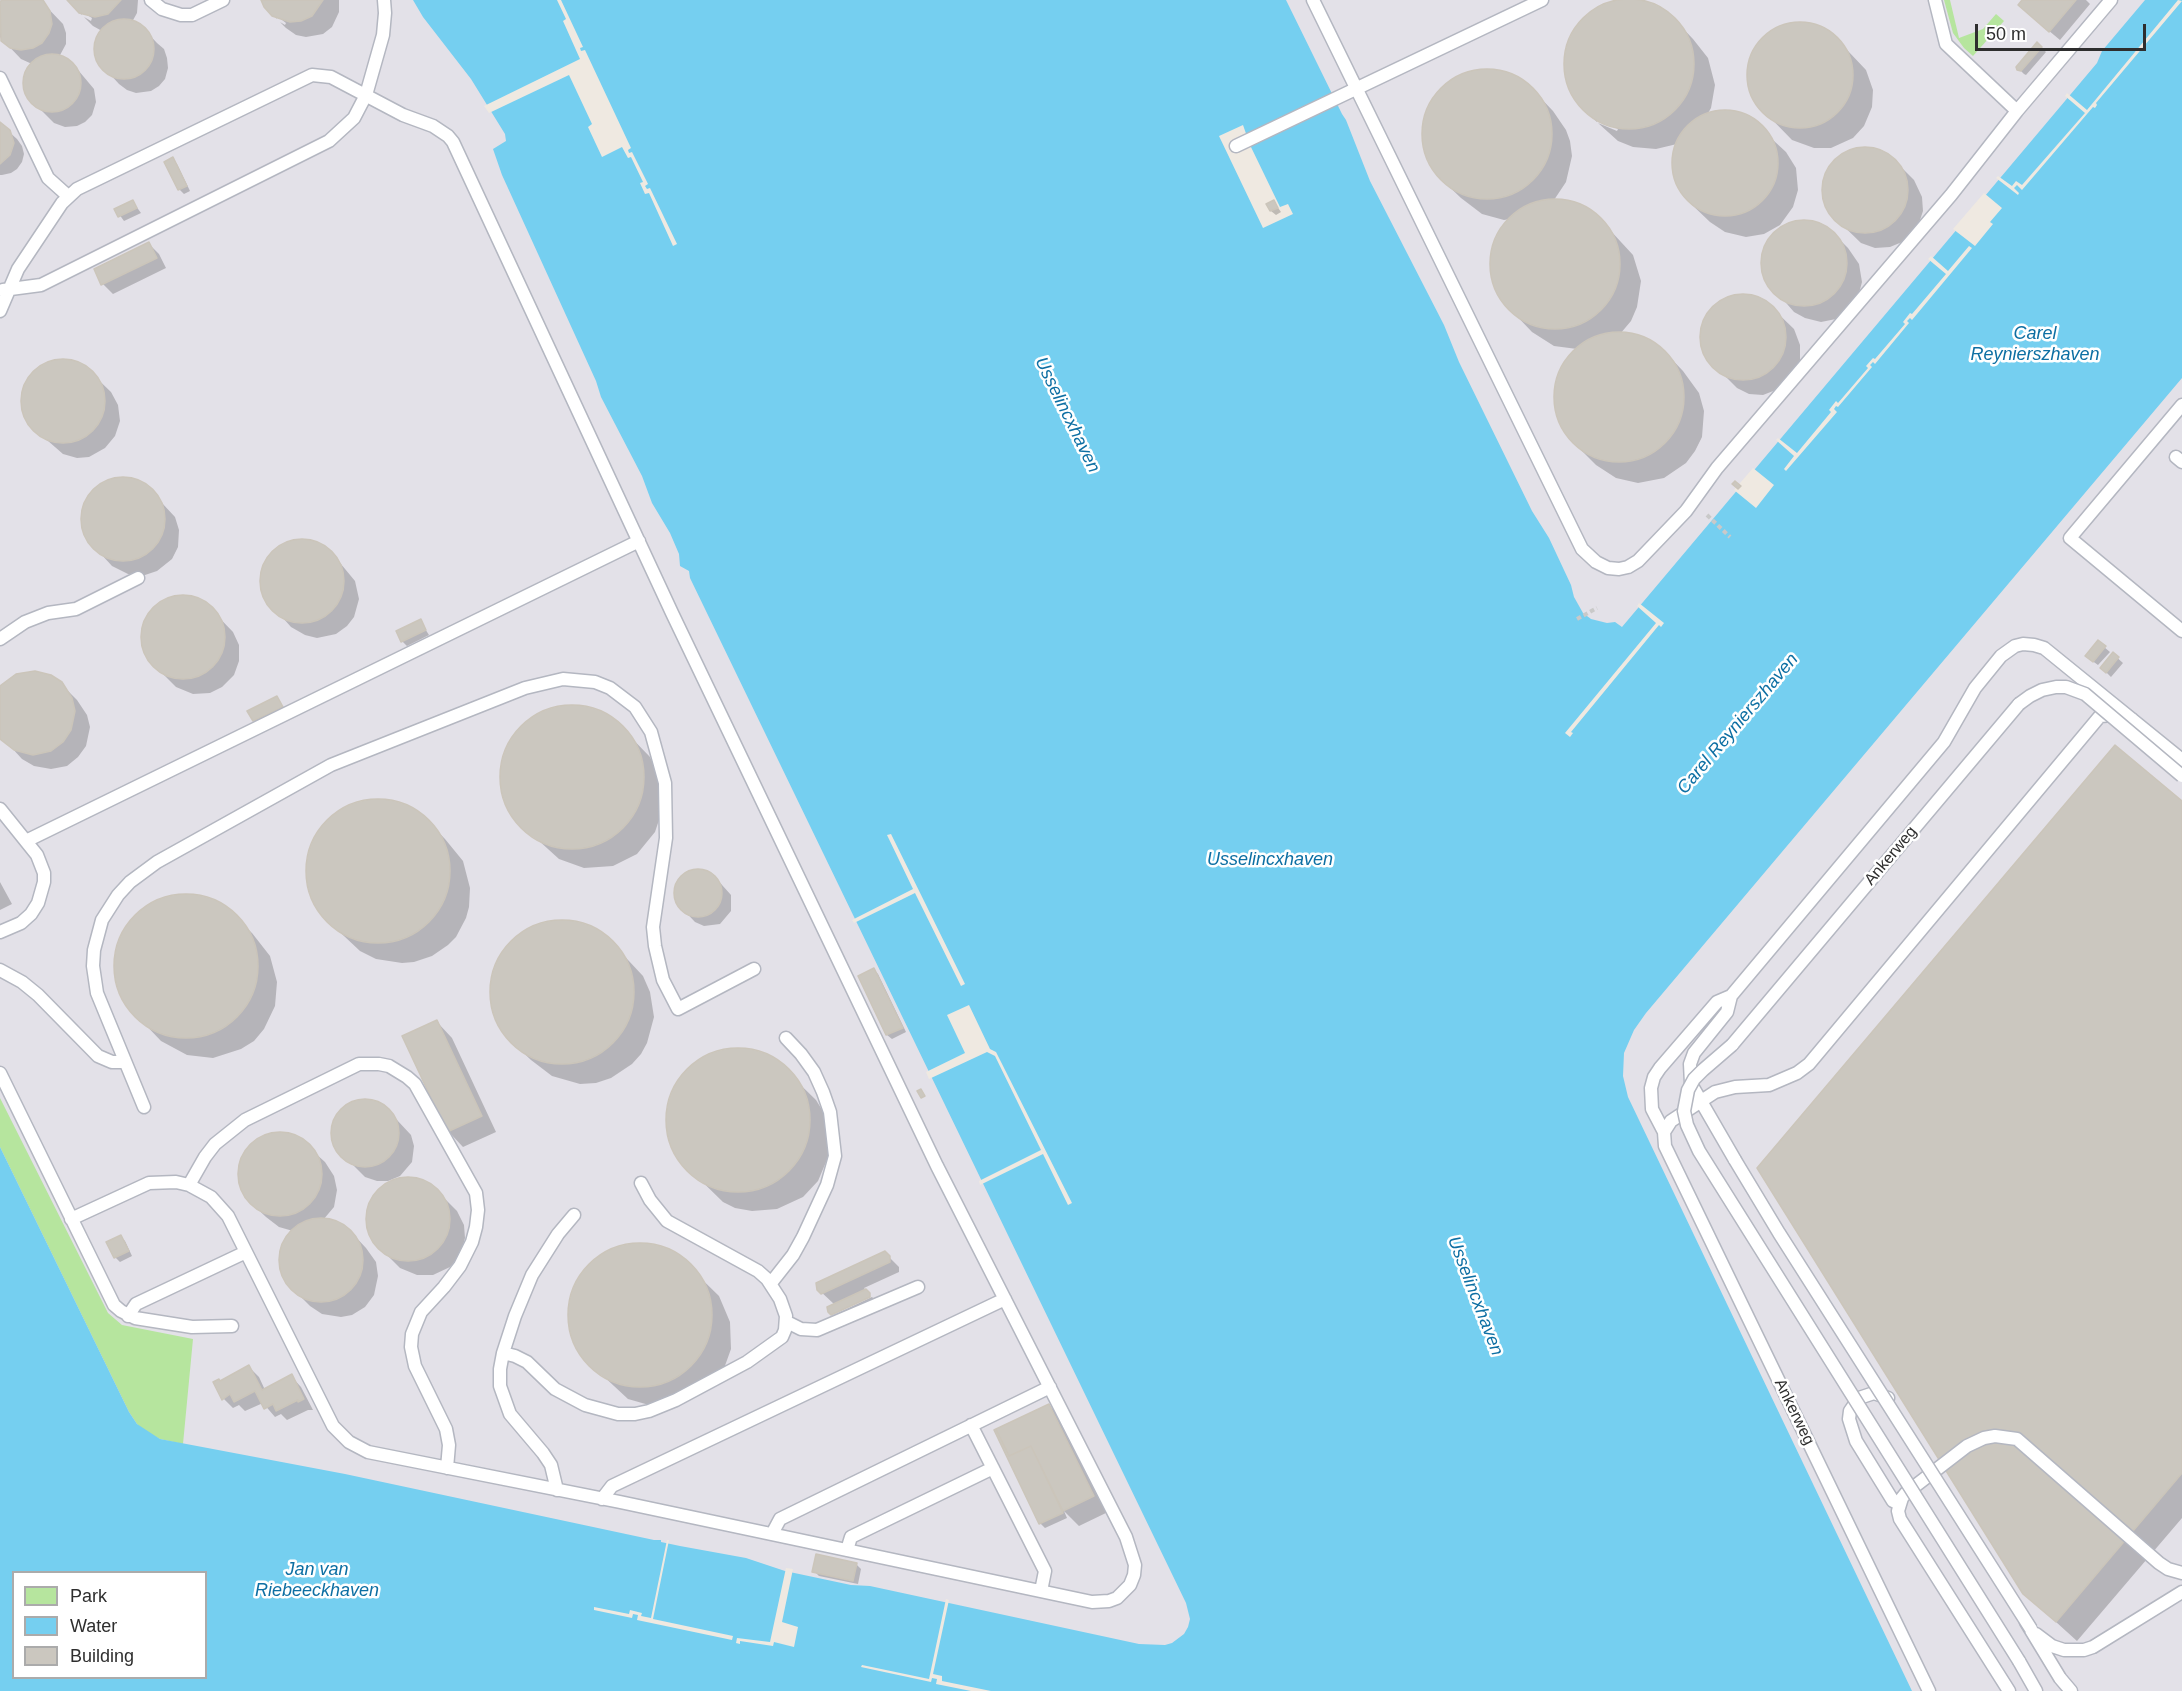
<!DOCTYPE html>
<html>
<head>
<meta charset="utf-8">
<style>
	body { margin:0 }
	#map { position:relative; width:2182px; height:1691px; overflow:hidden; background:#efe9e1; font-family:Arial,sans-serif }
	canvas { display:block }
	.legend { position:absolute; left:12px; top:1571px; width:195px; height:108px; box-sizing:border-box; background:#fff; border:2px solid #ababab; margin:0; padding:8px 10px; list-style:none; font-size:18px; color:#2e2e2e }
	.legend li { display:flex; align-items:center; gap:12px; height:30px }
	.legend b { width:30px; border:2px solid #ababab }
	.scale { position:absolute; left:1975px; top:24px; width:171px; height:27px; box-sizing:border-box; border:3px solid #2e2e2e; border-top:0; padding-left:8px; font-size:18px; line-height:21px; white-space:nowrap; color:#2e2e2e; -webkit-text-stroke:4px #fff; paint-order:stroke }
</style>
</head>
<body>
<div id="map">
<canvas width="2182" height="1691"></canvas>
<ul class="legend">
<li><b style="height:16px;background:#b6e59e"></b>Park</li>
<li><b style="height:16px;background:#75cff0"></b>Water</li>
<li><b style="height:16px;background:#cbc7bf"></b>Building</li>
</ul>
<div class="scale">50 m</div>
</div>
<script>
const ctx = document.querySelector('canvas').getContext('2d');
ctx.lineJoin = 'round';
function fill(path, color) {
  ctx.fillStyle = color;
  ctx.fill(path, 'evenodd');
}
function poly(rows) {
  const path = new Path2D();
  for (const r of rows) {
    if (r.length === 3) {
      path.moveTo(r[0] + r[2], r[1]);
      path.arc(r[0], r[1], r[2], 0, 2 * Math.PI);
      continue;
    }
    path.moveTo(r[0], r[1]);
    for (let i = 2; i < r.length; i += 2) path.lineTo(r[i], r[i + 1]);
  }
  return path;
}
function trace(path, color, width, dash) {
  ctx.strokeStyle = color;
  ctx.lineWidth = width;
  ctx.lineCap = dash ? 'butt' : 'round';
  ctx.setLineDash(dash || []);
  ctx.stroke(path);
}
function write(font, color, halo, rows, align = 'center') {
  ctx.font = font + ' Arial,sans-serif';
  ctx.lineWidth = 5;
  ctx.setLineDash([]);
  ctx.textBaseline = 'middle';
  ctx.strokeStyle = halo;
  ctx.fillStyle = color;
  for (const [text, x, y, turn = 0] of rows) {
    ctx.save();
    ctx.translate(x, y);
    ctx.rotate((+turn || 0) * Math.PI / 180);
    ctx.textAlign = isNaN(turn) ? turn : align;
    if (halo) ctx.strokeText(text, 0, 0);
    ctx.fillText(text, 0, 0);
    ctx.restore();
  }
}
const industrial = poly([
	[0,0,2182,0,2182,1691,0,1691],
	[14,1572,206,1572,206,1678,14,1678]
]);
const green = poly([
	[1944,0,1950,0,1959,38,1983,29,1996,14,2004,21,1973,56,1964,48,1953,33],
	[0,1098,108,1313,122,1325,193,1339,183,1444,160,1439,144,1431,137,1424,129,1412,0,1147]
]);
const water = poly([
	[413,0,1286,0,1342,114,1346,120,1370,181,1444,325,1459,362,1532,511,1549,538,1571,585,1574,597,1583,613,1591,619,1607,623,1615,622,1622,627,2097,63,2102,51,2145,0,2182,0,2182,378,1646,1013,1634,1030,1624,1053,1623,1076,1628,1097,1912,1691,0,1691,0,1147,129,1412,137,1424,160,1439,345,1474,654,1540,661,1540,661,1542,680,1546,746,1558,785,1571,851,1585,870,1586,1139,1644,1165,1645,1172,1643,1184,1634,1188,1627,1190,1619,1186,1603,690,578,689,571,680,566,679,554,670,533,652,503,642,476,601,397,596,381,502,175,493,149,506,141,505,134,471,79,423,17],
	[14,1572,206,1572,206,1678,14,1678]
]);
const pier = poly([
	[557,0,561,0,583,47,580,48,581,51,585,50,631,148,628,150,629,153,632,152,648,184,645,186,647,189,650,188,677,244,673,246,649,193,645,194,640,183,643,182,631,157,628,158,622,147,602,157,588,127,592,124,569,75,489,113,484,106,580,59,563,21,566,19],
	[2178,0,2182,1,2096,103,2097,105,2095,108,2093,107,2022,190,2017,185,2014,188,2019,193,2018,195,1996,178,1998,176,2012,186,2016,181,2022,185,2085,113,2065,96,2067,93,2087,110],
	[1243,125,1250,145,1280,207,1288,204,1293,214,1263,228,1219,136],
	[1984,193,2002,208,1990,222,1993,224,1975,246,1953,229],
	[1969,246,1972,248,1912,320,1910,318,1907,321,1909,323,1875,364,1873,362,1870,365,1872,367,1838,407,1836,406,1834,409,1837,412,1786,471,1784,469,1794,456,1776,440,1778,438,1797,453,1831,412,1829,410,1836,401,1838,403,1868,368,1866,366,1873,358,1875,359,1905,324,1903,322,1910,313,1912,314,1946,274,1928,259,1931,256,1948,271],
	[1753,468,1774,485,1756,508,1734,490],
	[1639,603,1664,623,1661,627,1659,625,1571,732,1573,733,1570,737,1565,733,1656,623,1637,606],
	[891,834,965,984,961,986,915,893,854,923,852,920,913,889,887,835],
	[969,1005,990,1049,996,1052,1072,1203,1068,1205,1043,1154,980,1185,979,1181,1041,1150,995,1056,987,1052,929,1079,926,1072,965,1053,947,1015],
	[667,1540,669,1540,653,1619,733,1636,732,1640,637,1620,638,1615,633,1614,632,1618,594,1610,594,1607,629,1614,630,1610,642,1613,641,1616,651,1618],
	[786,1568,793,1569,782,1622,798,1627,794,1647,774,1642,773,1646,740,1641,740,1644,736,1643,737,1638,770,1642],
	[946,1599,949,1600,933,1674,942,1676,942,1681,991,1691,971,1691,936,1684,937,1679,932,1678,931,1682,861,1667,862,1665,929,1679]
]);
const shadow = poly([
	[0,0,40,0,63,24,66,33,66,44,59,57,62,57,73,64,94,89,96,102,92,115,85,122,77,126,65,127,54,123,30,99,25,89,25,80,32,64,21,59,0,37,0,5,3,2],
	[69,0,138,0,137,13,132,22,141,26,157,43,164,49,167,58,168,68,165,79,159,86,151,91,136,93,127,90,119,84,97,60,95,48,97,38,102,31,93,26,84,17,91,21,92,18,82,12,82,15],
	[263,0,339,0,339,12,332,27,323,34,306,37,296,35,286,28,280,22,285,25,286,23,277,16,277,19],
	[2024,0,2086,0,2090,4,2060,40,2030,15],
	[1624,1,1652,5,1672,17,1693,39,1708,58,1715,85,1711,108,1707,115,1727,112,1748,117,1786,152,1796,168,1798,190,1793,207,1780,225,1764,234,1746,237,1725,232,1710,222,1688,201,1678,186,1673,164,1677,144,1656,149,1633,147,1618,141,1598,123,1617,131,1618,129,1597,119,1597,122,1587,112,1571,89,1567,78,1566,62,1571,39,1585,19,1605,6],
	[1791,24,1812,25,1831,33,1866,70,1873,90,1872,107,1864,126,1853,138,1831,148,1814,148,1792,140,1756,103,1748,84,1749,64,1757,45,1772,31],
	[2037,44,2046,52,2026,75,2024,74,2019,69],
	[1487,71,1509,75,1532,89,1553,111,1566,130,1570,141,1572,156,1566,182,1554,200,1578,205,1597,216,1633,255,1641,281,1637,307,1631,321,1620,334,1639,336,1662,349,1683,371,1699,393,1704,411,1702,437,1695,451,1686,463,1664,478,1638,483,1616,478,1596,465,1575,444,1560,422,1555,399,1558,377,1572,354,1577,349,1554,346,1532,332,1511,310,1498,292,1492,270,1495,244,1510,219,1504,220,1482,214,1461,198,1439,177,1427,157,1423,131,1429,108,1442,90,1464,75],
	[0,124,17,139,22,146,24,154,22,162,17,169,11,173,2,175,0,175],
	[1869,149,1883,153,1898,164,1914,180,1922,197,1923,211,1917,229,1907,240,1890,247,1875,248,1861,243,1831,214,1825,201,1825,183,1830,168,1840,157,1854,150],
	[173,159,177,164,190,191,184,194,179,189],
	[133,202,141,213,124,221,116,210],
	[1274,202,1281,212,1276,215,1271,211],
	[1803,222,1818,224,1832,232,1848,248,1859,264,1862,282,1858,297,1852,308,1836,319,1821,322,1805,318,1794,312,1767,281,1763,269,1765,250,1775,234,1788,225],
	[149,244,159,254,166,268,113,294,103,284],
	[1736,295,1753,296,1766,302,1794,329,1800,345,1800,361,1794,377,1781,388,1763,395,1749,394,1737,388,1709,360,1702,345,1702,328,1711,310,1721,301],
	[67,361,84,366,111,392,118,405,120,421,115,436,105,448,89,457,77,458,63,454,32,427,25,413,23,399,27,383,36,371,50,363],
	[119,479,137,481,148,488,175,517,179,530,178,547,172,559,157,571,142,576,128,574,112,566,89,541,82,525,83,509,93,491,103,484],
	[305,541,318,544,331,552,355,581,359,599,354,617,347,626,336,634,317,638,305,635,291,627,266,599,262,581,266,564,273,553,289,543],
	[176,598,192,598,206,604,233,632,239,645,239,661,234,675,222,687,210,693,193,694,176,687,150,661,144,647,143,630,147,618,160,604],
	[420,621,429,635,407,646,402,641],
	[2098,642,2110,652,2098,665,2091,660],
	[2113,654,2123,663,2111,677,2102,668],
	[61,684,77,700,87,715,90,727,86,746,78,757,67,766,51,769,34,766,22,759,0,735,0,690],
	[277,698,286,712,258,725,254,721],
	[582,707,607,716,621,727,650,757,661,781,663,808,655,832,637,854,613,866,584,868,559,859,516,820,505,799,502,784,502,768,510,742,527,722,553,709],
	[373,801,400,804,424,817,445,839,463,861,470,888,469,907,466,918,456,937,448,945,432,956,414,962,402,963,376,959,360,951,328,921,315,902,310,887,308,874,311,849,316,838,326,825,346,809],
	[2182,803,2182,1518,2077,1641,2024,1593],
	[696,870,705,871,714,876,731,895,731,911,720,924,704,926,695,922,679,905,676,896,676,887,682,877],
	[0,882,12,904,0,910],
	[176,896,191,896,207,899,230,912,252,933,270,956,277,982,275,1006,264,1029,254,1041,241,1049,213,1058,187,1055,161,1041,140,1019,124,999,116,973,118,949,128,926,139,913,154,903],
	[565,921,593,929,613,944,643,976,650,992,654,1017,647,1043,641,1054,632,1064,611,1078,596,1083,580,1084,552,1076,531,1060,509,1039,499,1024,494,1012,492,988,497,964,503,953,514,940,537,926],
	[874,970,878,974,906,1032,892,1039,887,1035,860,977],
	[437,1022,452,1038,496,1132,463,1147,448,1131],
	[734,1049,751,1051,776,1061,816,1100,824,1113,828,1126,829,1155,818,1181,803,1197,777,1209,752,1211,735,1208,723,1202,682,1162,672,1143,668,1113,673,1093,679,1081,695,1064,719,1052],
	[360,1101,372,1101,383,1105,411,1135,414,1146,412,1162,400,1176,388,1181,377,1181,365,1177,340,1152,334,1138,333,1130,338,1115,347,1106],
	[282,1134,297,1137,325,1162,334,1176,337,1190,334,1207,323,1220,337,1223,350,1231,366,1248,376,1262,378,1276,374,1295,365,1307,352,1315,341,1317,322,1314,310,1306,294,1290,284,1276,281,1262,284,1243,293,1231,279,1227,266,1217,249,1201,242,1188,239,1172,242,1158,251,1145,265,1136],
	[412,1178,429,1184,441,1195,457,1211,464,1225,465,1238,461,1254,450,1267,433,1275,417,1275,400,1268,374,1242,368,1227,368,1209,374,1196,383,1187,398,1180],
	[121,1237,125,1241,132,1256,120,1262,115,1257],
	[640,1245,653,1246,678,1256,719,1296,730,1322,731,1349,722,1374,705,1392,681,1405,656,1407,628,1399,586,1360,573,1336,570,1307,574,1291,581,1277,598,1259,624,1247],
	[885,1253,899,1267,899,1272,864,1288,870,1295,832,1312,835,1305,819,1290],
	[872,1297,874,1299,837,1318,834,1315],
	[249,1367,259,1377,265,1390,291,1376,301,1387,313,1410,308,1410,287,1420,281,1414,275,1417,263,1403,245,1411,239,1405,233,1408,223,1398,220,1382],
	[1049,1405,1064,1421,1108,1512,1079,1526,1064,1511,1067,1518,1045,1528,1040,1523,1009,1459],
	[856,1564,861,1569,858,1584,819,1576,814,1571]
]);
const building = poly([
	[1629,64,65],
	[2,0,43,0,50,11,52,24,49,33,42,43,33,48,21,50,10,48,1,41,0,2,2,0],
	[67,0,121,0,108,14,95,17,79,13,67,0],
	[261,0,323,0,312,16,301,21,290,22,272,16,264,7,261,0],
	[2022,0,2076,0,2049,32,2018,5,2022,0],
	[124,49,30],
	[1800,75,53],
	[2037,42,2042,47,2021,71,2017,70,2016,67,2037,42],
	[52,83,29],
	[1487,134,65],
	[1725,163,53],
	[0,122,10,130,14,143,10,155,0,164,0,122],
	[1865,190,43],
	[173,157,187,186,178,190,164,162,173,157],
	[1555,264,65],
	[133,200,137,208,118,217,114,209,133,200],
	[1274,200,1278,208,1270,211,1266,204,1274,200],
	[1804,263,43],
	[149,242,157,258,101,285,94,269,149,242],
	[1743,337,43],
	[1619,397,65],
	[63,401,42],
	[123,519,42],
	[1735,481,1741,486,1738,489,1732,484,1735,481],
	[302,581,42],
	[183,637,42],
	[421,619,426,630,401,642,396,631,421,619],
	[2098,640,2106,646,2093,662,2085,656,2098,640],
	[2113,652,2119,657,2106,673,2100,668,2113,652],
	[35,671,51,675,62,682,72,698,75,711,71,730,63,742,51,751,33,755,14,750,0,739,0,686,16,674,35,671],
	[277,696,283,707,253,721,247,711,277,696],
	[572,777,72],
	[2115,745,2182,801,2182,1473,2056,1622,2023,1594,1757,1168,2115,745],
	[378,871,72],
	[698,893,24],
	[186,966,72],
	[562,992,72],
	[874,968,903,1028,886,1035,858,976,874,968],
	[437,1020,482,1116,447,1132,402,1036,437,1020],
	[738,1120,72],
	[921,1089,925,1096,921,1098,917,1091,921,1089],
	[365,1133,34],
	[280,1174,42],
	[408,1219,42],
	[321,1260,42],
	[121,1235,129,1251,114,1258,106,1242,121,1235],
	[640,1315,72],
	[885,1251,890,1256,890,1262,821,1294,817,1290,816,1283,885,1251],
	[866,1289,870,1293,870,1297,831,1315,828,1312,827,1307,866,1289],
	[249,1365,262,1390,292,1374,304,1399,298,1402,298,1400,276,1411,273,1404,264,1409,255,1391,234,1402,230,1394,222,1400,213,1382,219,1379,220,1381,249,1365],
	[1049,1404,1094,1496,1063,1511,1031,1446,1009,1456,996,1429,1049,1404],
	[996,1429,1009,1456,1031,1446,1063,1513,1039,1524,994,1430,996,1429],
	[816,1554,857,1563,853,1581,812,1572,816,1554]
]);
const path = poly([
	[1707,515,1730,537],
	[1577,619,1597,608]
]);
const lane = poly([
	[151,0,162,9,181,15,192,15,223,0],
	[1313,0,1582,549,1596,562,1608,568,1619,569,1628,567,1638,561,1686,511,1717,468,1951,195,2017,111,2111,0],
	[1935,0,1946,44,2017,111],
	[0,78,48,178,68,196],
	[1236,146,1542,0],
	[3,290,41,285,329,141,354,118,366,95,383,35,385,13,384,0],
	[0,311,18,269,62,203,77,189,312,75,331,77,403,115,433,126,448,136,453,142,672,613,937,1166,1126,1537,1135,1565,1134,1575,1130,1585,1117,1598,1109,1601,1092,1602,620,1502,368,1452,349,1442,333,1426,228,1216,211,1197,189,1185,176,1182,149,1183,71,1219],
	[2182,405,2070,538,2182,631],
	[2176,457,2182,462],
	[0,639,25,622,48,613,76,609,138,578],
	[0,809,37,855,44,873,44,882,38,903,31,914,21,923,0,932],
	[26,841,639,541],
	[0,970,22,982,38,995,98,1056,112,1062,125,1062],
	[1732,1045,2019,704],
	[0,1073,114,1305,121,1311,135,1318,192,1327,232,1326],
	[144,1107,97,993,93,966,94,950,102,920,118,895,130,882,157,862,331,765,525,688,563,679,595,682,610,688,635,707,651,732,665,783,666,838,653,927,655,946,663,980,678,1009,754,969],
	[1664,1132,1652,1109,1651,1088,1654,1077,1660,1068,1717,1002,1731,996],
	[1735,1160,1691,1084,1690,1064,1694,1053,1727,1012,1731,996,1944,742,1975,688,2001,656,2015,646,2023,644,2034,645,2044,648,2182,760],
	[189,1185,205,1157,215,1144,245,1120,359,1064,379,1064,389,1066,407,1077,415,1084,476,1193,478,1210,476,1227,472,1242,460,1266,444,1287,421,1312,412,1334,411,1347,415,1366,446,1429,449,1445,447,1468],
	[771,1283,793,1255,803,1237,827,1185,835,1156,830,1112,823,1092,814,1072,801,1054,786,1038],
	[128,1316,136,1304,246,1252],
	[787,1322,801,1329,817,1330,918,1287],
	[503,1353,515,1356,527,1362,555,1389,585,1405,618,1414,635,1414,649,1411,676,1400,747,1362,782,1337,785,1330,786,1316,780,1299,767,1279,758,1271,667,1221,650,1200,641,1183],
	[1888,1398,1874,1393,1859,1398,1850,1411,1849,1419,1856,1441,1893,1501,1899,1504],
	[971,1425,1045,1571,1041,1591],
	[557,1490,551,1465,543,1453,510,1414,500,1386,500,1369,503,1353,515,1316,532,1275,558,1234,574,1215],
	[602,1499,612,1486,1005,1299],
	[772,1534,780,1519,1050,1387],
	[847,1550,851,1537,993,1468],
	[2026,1622,2060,1678,2071,1691],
	[2036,1634,2052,1646,2064,1650,2084,1650,2093,1647,2182,1592],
	[2019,1661,2036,1691],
	[1929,1691,1665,1146,1664,1132,1671,1121,1715,1092,1735,1087,1769,1085,1797,1073,1809,1064,2100,716,2114,715,2132,719],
	[2009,1691,1900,1519,1898,1511,1902,1498,1906,1493,1967,1446,1984,1438,1995,1436,2017,1439,2159,1563,2168,1569,2182,1573]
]);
const laneBridge = poly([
	[2019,704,2030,696,2042,690,2056,687,2066,687,2085,694,2182,776],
	[1732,1045,1703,1070,1694,1079,1688,1090,1684,1111,1687,1125,1699,1151,2019,1661],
	[1735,1160,1779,1233,2031,1629]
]);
const streetNames = [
	["Ankerweg",1891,856,-50],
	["Ankerweg",1794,1412,64]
];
const waterNames = [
	["Carel",2035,334],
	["Reynierszhaven",2035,355],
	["Usselincxhaven",1067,415,64],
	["Carel Reynierszhaven",1738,724,-50],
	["Usselincxhaven",1270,860],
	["Usselincxhaven",1475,1296,69],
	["Jan van",317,1570],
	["Riebeeckhaven",317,1591]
];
fill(industrial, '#e3e1e8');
fill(green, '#b6e59e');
fill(water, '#75cff0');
fill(pier, '#efe9e1');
fill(shadow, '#0003');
fill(building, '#cbc7bf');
trace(building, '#cbc5ba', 1.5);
trace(lane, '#b4b7c1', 15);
trace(path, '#c9c9c9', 4, [4.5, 3]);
trace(lane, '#fff', 12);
trace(laneBridge, '#b4b7c1', 15, []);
trace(laneBridge, '#fff', 12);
write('16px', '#2e2e2e', '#fff', streetNames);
write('italic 18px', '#0d6fa3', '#fff', waterNames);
</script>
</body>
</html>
